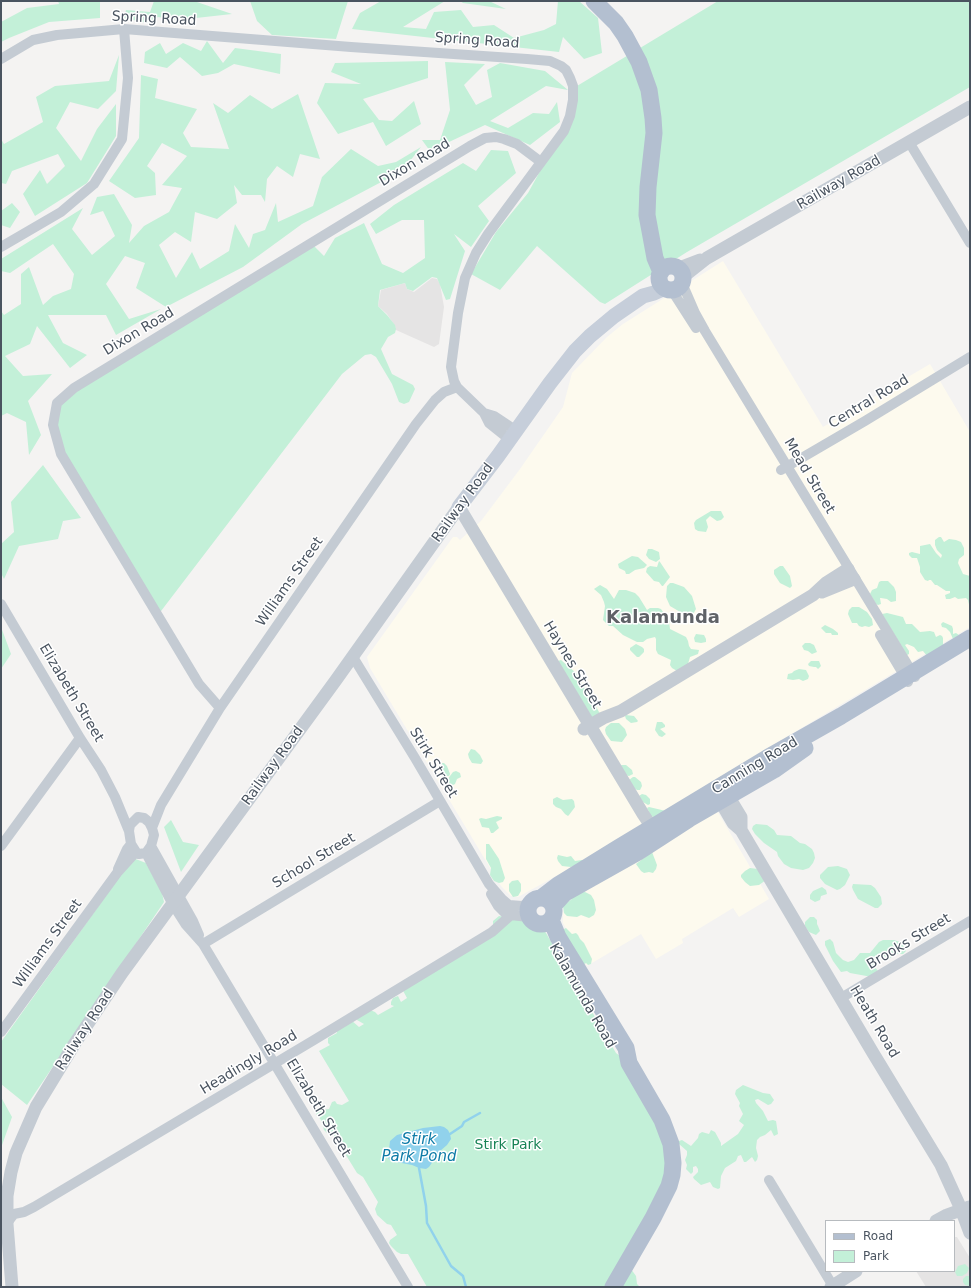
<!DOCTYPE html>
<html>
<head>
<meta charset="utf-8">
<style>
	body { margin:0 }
	#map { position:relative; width:971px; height:1288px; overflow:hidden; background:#f4f3f2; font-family:"DejaVu Sans",sans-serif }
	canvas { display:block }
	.frame { position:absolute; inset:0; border:2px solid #4a5460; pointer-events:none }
	.legend { position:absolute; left:825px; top:1220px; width:130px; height:52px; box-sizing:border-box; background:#fff; border:1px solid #b7bbbf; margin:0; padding:5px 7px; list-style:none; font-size:12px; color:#4a5460 }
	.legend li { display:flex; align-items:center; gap:8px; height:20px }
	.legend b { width:20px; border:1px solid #b7bbbf }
</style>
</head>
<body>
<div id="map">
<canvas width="971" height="1288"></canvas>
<div class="frame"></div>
<ul class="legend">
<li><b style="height:5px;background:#b3bfd0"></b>Road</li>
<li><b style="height:11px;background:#c3f0d8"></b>Park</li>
</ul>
</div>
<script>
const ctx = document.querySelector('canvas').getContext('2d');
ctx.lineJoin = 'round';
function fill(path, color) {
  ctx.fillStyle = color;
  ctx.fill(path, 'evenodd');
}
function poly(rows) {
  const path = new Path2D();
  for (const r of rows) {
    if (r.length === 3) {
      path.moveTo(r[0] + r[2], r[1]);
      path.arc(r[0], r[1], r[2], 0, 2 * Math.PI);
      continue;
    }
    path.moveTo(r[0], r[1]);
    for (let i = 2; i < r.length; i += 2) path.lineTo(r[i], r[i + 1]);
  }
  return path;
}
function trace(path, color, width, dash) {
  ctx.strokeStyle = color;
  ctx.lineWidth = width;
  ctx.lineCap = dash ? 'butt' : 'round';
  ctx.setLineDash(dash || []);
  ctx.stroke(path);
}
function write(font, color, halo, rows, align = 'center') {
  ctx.font = font + ' "DejaVu Sans",sans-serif';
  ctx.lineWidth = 3;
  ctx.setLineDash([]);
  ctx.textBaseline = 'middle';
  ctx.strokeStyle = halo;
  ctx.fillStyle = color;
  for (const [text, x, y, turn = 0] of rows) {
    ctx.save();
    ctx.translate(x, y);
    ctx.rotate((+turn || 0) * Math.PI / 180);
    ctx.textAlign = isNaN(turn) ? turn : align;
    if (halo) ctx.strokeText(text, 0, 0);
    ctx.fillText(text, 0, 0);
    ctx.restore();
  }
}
const commercial = poly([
	[723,261,823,427,930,364,970,432,970,627,703,787,769,899,739,917,733,908,682,939,683,943,656,959,641,934,587,966,563,923,563,913,565,907,573,901,558,875,518,897,511,896,501,886,370,668,367,657,453,537,457,537,460,540,481,521,520,469,563,407,572,373,607,337,623,324]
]);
const education = poly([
	[432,278,437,279,440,284,444,307,439,344,434,347,396,330,395,326,387,314,378,306,381,290,405,283,407,289,414,292],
	[954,1237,957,1237,970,1258,970,1287,926,1287,916,1271,954,1271]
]);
const green = poly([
	[58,1,100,1,100,18,49,22,9,38,1,42,1,22,27,8,59,4],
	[154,1,194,1,232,14,178,20,158,17,147,23,124,18,126,10,150,12],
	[250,1,348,1,336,39,272,35,257,21],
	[381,1,445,1,403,27,426,29,434,12,461,10,473,27,494,25,514,38,544,30,556,24,558,1,579,1,598,18,602,53,584,59,563,37,559,52,352,29,360,13],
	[460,1,489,1,506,9,463,3],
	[718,1,970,1,970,87,687,252,605,304,600,302,537,246,500,290,471,274,496,232,528,193,544,164,572,123,572,89],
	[207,41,223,63,235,48,281,54,280,74,234,64,218,73,202,76,180,57,167,68,144,63,145,52,160,43,166,54,183,43,201,51],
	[119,55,116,91,98,109,70,102,56,128,81,161,97,129,116,104,116,136,87,183,35,216,23,194,40,170,47,184,65,166,58,154,12,171,6,184,1,183,1,139,4,144,43,122,36,97,55,86,109,81],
	[428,61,428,78,363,99,379,120,392,121,414,101,421,124,386,146,373,122,338,134,317,103,325,83,361,84,331,72,335,63],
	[445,62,485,64,464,85,476,105,492,97,487,70,500,63,545,71,568,90,546,86,490,121,508,128,533,113,549,114,557,102,560,122,530,145,485,125,430,151,422,140,440,140,450,110],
	[141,75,158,79,155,98,197,109,183,133,191,147,229,149,213,103,228,113,250,95,272,109,298,94,320,159,300,154,293,177,277,166,267,179,265,202,261,195,242,195,234,185,237,203,217,219,195,212,191,242,175,232,159,245,176,278,192,252,200,269,229,251,235,224,249,248,253,234,265,230,276,203,278,222,313,206,322,177,351,149,378,166,396,162,421,147,402,171,302,224,243,267,166,307,136,288,145,263,125,256,106,284,129,319,161,309,116,335,106,315,48,315,63,343,87,355,70,368,37,326,30,344,5,356,23,376,52,374,28,401,41,435,29,455,26,422,7,413,1,416,1,311,4,315,21,304,21,274,29,267,43,305,53,296,71,289,74,274,53,244,10,273,1,271,1,259,83,208,72,229,92,255,115,236,103,211,90,215,97,197,114,194,132,225,129,243,144,226,169,212,182,188,162,185,187,156,162,143,147,166,155,173,156,195,135,198,109,181,139,138],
	[491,150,508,151,516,173,478,206,489,221,471,247,454,234,465,251,450,299,446,300,437,278,432,277,413,291,407,289,405,283,380,290,378,306,387,315,395,325,396,329,395,333,388,337,381,349,392,374,413,385,415,389,409,402,404,404,399,402,392,384,376,357,371,354,365,355,342,374,158,615,61,454,53,425,57,403,314,246,324,256,335,238,364,223,382,264,403,273,425,258,424,220,402,220,376,234,370,224,394,205,463,163,476,171],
	[12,203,20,212,10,228,1,225,1,211],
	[43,465,81,518,63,521,58,539,19,546,4,579,1,573,1,544,14,532,11,502],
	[711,511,721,511,724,517,721,520,717,521,710,516,706,520,708,527,706,532,698,531,695,529,694,523,696,520],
	[939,537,941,537,944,542,949,539,956,540,961,542,964,548,964,555,959,559,958,563,963,574,970,576,970,609,968,600,966,598,958,599,955,597,950,599,946,599,945,595,950,593,950,591,946,591,937,585,935,585,931,580,929,580,928,581,925,580,920,572,920,567,917,558,912,558,909,555,909,553,912,552,920,554,920,546,930,544,936,553,941,558,942,555,937,550,935,545,935,540],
	[648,549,652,549,659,552,660,559,656,562,649,559,646,555],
	[632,556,638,557,647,565,644,568,635,570,629,574,626,574,625,571,619,568,618,564],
	[659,561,660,562,670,577,663,586,662,586,659,582,654,581,646,572,647,568,650,566,657,567],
	[780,566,783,566,790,576,792,586,790,588,780,583,774,574,774,570],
	[881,581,888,581,894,587,896,592,896,601,891,602,887,599,881,598,880,598,881,604,878,605,876,604,870,594,872,590,877,588,879,582],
	[670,583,673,583,684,587,692,596,696,609,692,616,687,616,670,606,666,597,667,586],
	[600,585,607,589,614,599,619,590,626,590,635,593,639,597,647,610,650,608,658,608,661,609,668,619,672,616,677,617,678,620,677,622,674,624,669,622,670,629,686,637,688,641,689,646,691,649,699,650,698,654,690,657,688,664,677,671,672,668,670,665,671,660,658,654,656,650,656,639,655,637,647,639,643,642,637,642,623,635,613,626,609,626,603,620,605,606,604,602,601,595,594,589],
	[852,607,859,607,867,612,872,619,873,625,869,627,865,626,862,627,859,626,857,623,852,623,848,614,849,610],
	[887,613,903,617,906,624,912,624,920,632,930,631,934,632,936,637,940,635,942,636,943,638,943,646,927,656,923,651,918,652,914,647,907,644,905,645,909,651,909,654,907,655,882,614],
	[943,622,952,626,953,629,953,634,956,633,959,635,953,639,950,632,946,628,942,627,941,624],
	[825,625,833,629,838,633,838,635,832,635,831,633,826,633,821,628],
	[1,627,11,654,1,669],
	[696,634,704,635,706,639,706,642,701,643,695,642,694,638],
	[805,643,810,643,814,645,817,652,812,654,808,651,804,650,802,646],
	[636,644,642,647,644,649,644,652,639,657,637,657,630,650,630,648],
	[561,660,576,673,587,692,592,695,593,701,599,712,599,715,593,719,558,661],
	[811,661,819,661,821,666,818,669,816,667,814,667,809,666,808,664],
	[799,669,806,670,809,676,808,679,803,681,799,679,793,680,787,679,788,674,792,673,794,671],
	[626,715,634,716,638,721,637,722,631,723,626,719,625,716],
	[657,722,662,722,665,725,665,727,660,729,666,734,662,737,659,736,655,730],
	[611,723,619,723,625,729,627,735,622,742,611,741,606,734,605,730,606,727],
	[471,749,475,750,480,755,483,761,481,764,472,763,469,758,468,754],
	[441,763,444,763,447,766,450,774,449,776,445,776,438,768,438,764],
	[621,765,626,765,632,770,633,774,629,776,625,775],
	[456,771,460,773,461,777,457,779,455,784,451,786,448,783,447,780,453,772],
	[633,777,635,777,641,782,642,786,640,790,637,790,631,786,629,780],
	[642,794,646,795,650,799,650,804,648,805,643,802,639,796],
	[557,797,563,800,572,799,574,801,575,807,569,815,568,816,565,814,561,809,556,807,553,804,553,799],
	[649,807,666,811,663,821,651,816,647,808],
	[497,816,502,817,502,819,496,822,499,828,493,833,491,833,489,828,482,827,479,819,481,818,486,819],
	[171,820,183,842,199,845,181,872,164,827],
	[756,824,767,825,774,830,777,835,791,836,800,843,805,844,812,849,814,853,815,858,813,863,809,868,803,870,791,868,784,864,778,856,777,852,764,843,755,834,752,829,753,826],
	[486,844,489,844,499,859,505,878,503,882,499,883,494,881,490,875,491,868,486,859],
	[652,852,657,865,656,869,653,873,649,872,644,873,641,871,636,864],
	[558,855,567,857,571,856,575,861,582,860,586,861,571,867,562,866,558,861,557,858],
	[133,858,146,863,162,893,164,902,27,1105,1,1084,1,1042],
	[838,866,847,869,850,875,845,885,840,889,837,890,825,884,820,878,820,875,828,867],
	[750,868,758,869,766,880,759,885,750,886,745,882,741,877,741,875,745,871],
	[518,880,521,884,521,891,518,896,513,897,509,891,509,884,512,881],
	[853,884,871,885,875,888,881,897,882,904,878,908,875,908,858,899,853,890,852,887],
	[822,887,826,890,827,894,821,896,820,900,815,902,810,899,810,895,813,891],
	[583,891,591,895,594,900,596,910,594,915,589,918,581,915,577,917,567,916,564,913,563,906,572,899,573,895],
	[499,916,531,920,539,925,546,933,616,1053,629,1063,673,1163,613,1287,427,1287,408,1254,401,1254,397,1252,391,1246,389,1243,390,1240,397,1235,391,1225,387,1224,377,1215,375,1209,378,1202,363,1177,357,1173,333,1134,328,1134,324,1130,321,1120,316,1114,318,1110,329,1109,332,1102,335,1101,337,1104,342,1105,349,1101,319,1051,330,1045,328,1043,328,1038,337,1033,336,1029,351,1020,359,1027,364,1024,357,1020,356,1017,370,1010,375,1012,378,1015,394,1006,391,1005,391,1002,393,998,398,996,401,1002,407,998,401,987,493,928,493,921],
	[810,917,814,917,817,920,817,924,818,926,820,931,816,935,809,932,805,926,805,922],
	[566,928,572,934,576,933,578,935,580,939,584,943,592,959,591,964,588,965,586,963,583,965,562,930],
	[830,939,833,942,836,953,843,960,848,962,854,960,860,953,870,953,879,942,883,940,894,940,900,942,904,946,906,951,903,954,896,954,889,959,881,954,876,956,879,963,874,966,878,971,872,977,850,973,847,971,841,972,833,961,825,945,825,941],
	[743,1085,763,1093,770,1094,774,1100,771,1104,768,1105,758,1099,755,1100,756,1103,763,1111,768,1121,773,1120,776,1121,778,1134,774,1136,771,1130,765,1135,760,1137,757,1140,756,1148,758,1156,757,1160,755,1162,752,1157,746,1162,744,1162,741,1155,738,1156,736,1161,725,1168,721,1176,720,1188,718,1189,713,1187,710,1182,701,1185,694,1179,693,1177,698,1172,698,1169,696,1166,693,1167,693,1172,691,1174,686,1169,687,1165,685,1160,687,1155,687,1151,679,1144,679,1141,682,1140,691,1146,698,1138,699,1134,702,1132,709,1134,711,1130,715,1132,721,1143,721,1146,738,1134,744,1125,739,1121,743,1114,739,1106,740,1103,735,1094,736,1090],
	[1,1097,12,1117,1,1148],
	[965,1264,969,1268,967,1273,962,1276,957,1276,955,1272,958,1266],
	[631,1269,636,1276,637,1284,640,1287,619,1287],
	[966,1276,970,1276,970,1286,965,1285,963,1282,963,1279]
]);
const water = poly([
	[440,1126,444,1127,448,1130,450,1134,451,1139,447,1145,440,1151,429,1167,426,1169,419,1168,412,1165,391,1161,388,1158,390,1141,397,1135,423,1128]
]);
const stream = poly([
	[450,1134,462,1126,464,1122,480,1113],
	[419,1168,426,1206,427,1223,451,1266,463,1276,466,1287]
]);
const minor = poly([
	[1,59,33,40,57,35,124,29,351,47,527,59,550,61,561,66,566,70,570,78,573,86,573,100,570,116,564,131,488,234,476,253,465,278,458,313,451,367,454,381,457,387,484,413,489,423,509,439],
	[909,142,970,243],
	[1,247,61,212,94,184,122,139,128,78,124,29],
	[682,283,695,313,705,331,915,677],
	[671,289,696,328],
	[484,413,494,416,515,430],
	[781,470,865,421,970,357],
	[1,604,80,738,101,770,115,797,129,831],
	[880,635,908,682],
	[353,657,415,758,489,884,502,899,509,905,522,906,530,903],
	[220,708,199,684,61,454,53,425,57,403,74,388,470,146,485,138,496,137,504,139,517,144,541,162],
	[138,817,144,818,149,822,152,828,154,835,151,846,146,853,139,854,136,852,131,844,129,831,130,825,138,817],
	[152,828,161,805,220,708,416,424,435,400,444,392,457,387],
	[1,846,80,738],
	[151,846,193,921,199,935],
	[146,853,172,903,186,925,203,944,408,1287],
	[118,869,127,849,131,844],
	[491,894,498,906,505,913,511,915,528,917],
	[203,944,440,801],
	[841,998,970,921],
	[1,1032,117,873,136,852],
	[769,1180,833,1286],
	[1,1231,14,1214,24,1212,34,1207,314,1040,492,932,511,915]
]);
const tertiary = poly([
	[679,268,700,260],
	[683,277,707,258,970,107],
	[822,592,854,579],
	[584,729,603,718,621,711,813,595,826,583,848,569],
	[724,789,741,817,741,830],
	[716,794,733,823,741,830,873,1053,941,1165,961,1209,970,1233],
	[936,1221,947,1215,969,1207],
	[12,1287,7,1224,7,1196,11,1172,16,1153,36,1107,75,1043,122,973,336,680,459,507,643,814,657,835],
	[831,1287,856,1271]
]);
const secondary = poly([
	[459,507,498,456,550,383,575,351,590,336,614,316,643,296,654,293,665,288]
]);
const primary = poly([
	[594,1,616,23,625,36,639,62,649,90,653,118,654,133,648,187,647,215,655,258,661,272],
	[671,278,12],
	[541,911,13],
	[541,898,558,885,618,848,767,758,841,716,970,638],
	[553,906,565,893,638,852,689,819,774,770,805,748],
	[551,920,558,937,626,1048,629,1063,662,1120,671,1144,673,1163,672,1175,669,1186,653,1218,613,1287]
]);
const streetNames = [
	["Spring Road",154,19,3],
	["Spring Road",477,41,4],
	["Dixon Road",415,163,-31],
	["Railway Road",839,183,-30],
	["Dixon Road",139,332,-31],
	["Central Road",869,402,-31],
	["Mead Street",809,476,59],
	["Railway Road",463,503,-54],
	["Williams Street",290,582,-55],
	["Haynes Street",572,665,59],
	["Elizabeth Street",71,693,59],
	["Stirk Street",433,763,59],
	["Railway Road",273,766,-54],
	["Canning Road",755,766,-31],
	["School Street",314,861,-31],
	["Brooks Street",909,942,-31],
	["Williams Street",48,944,-54],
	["Kalamunda Road",582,996,60],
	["Heath Road",874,1022,59],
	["Railway Road",85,1030,-57],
	["Headingly Road",249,1063,-31],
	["Elizabeth Street",318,1108,59]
];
const parkNames = [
	["Stirk Park",508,1145]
];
const waterNames = [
	["Stirk",419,1140],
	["Park Pond",419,1157]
];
const districtNames = [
	["Kalamunda",663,618]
];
fill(commercial, '#fdfaee');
fill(education, '#e5e4e4');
fill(green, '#c3f0d8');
fill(water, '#91d2ec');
trace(stream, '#91d2ec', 2.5);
trace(minor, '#c4cbd3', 10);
trace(tertiary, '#c4cbd3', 13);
trace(secondary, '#c6ceda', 15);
trace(primary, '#b3bfd0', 17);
write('14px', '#4a5460', '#fff', streetNames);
write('14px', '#198356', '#fff', parkNames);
write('italic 15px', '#0e7ba7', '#fff', waterNames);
write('bold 18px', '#5f6267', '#fff', districtNames);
</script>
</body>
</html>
